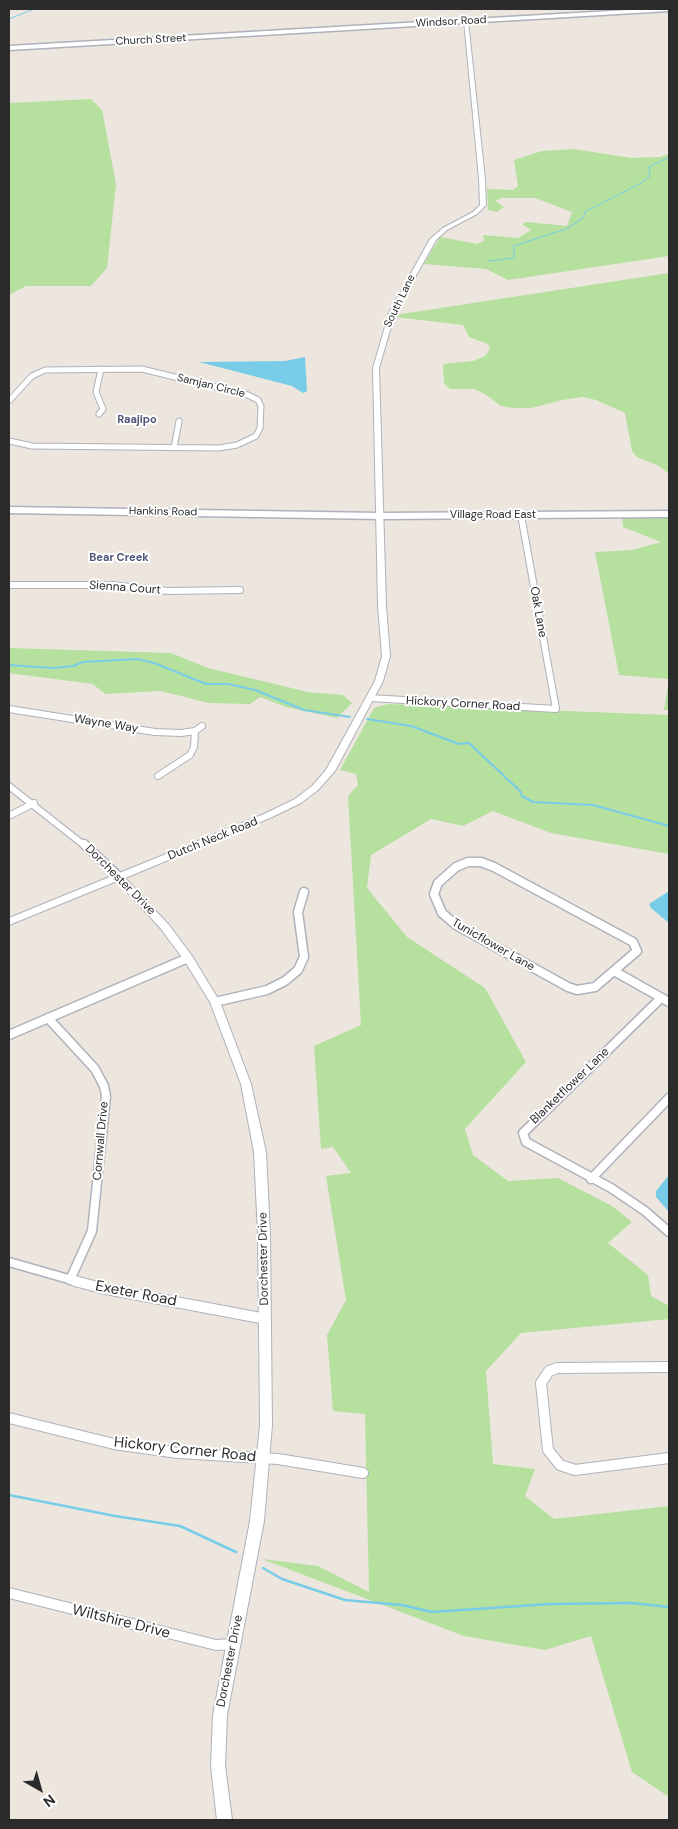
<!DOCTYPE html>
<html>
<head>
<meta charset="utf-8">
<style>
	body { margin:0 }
	#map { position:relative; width:678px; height:1829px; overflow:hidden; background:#ece6df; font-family:"DM Sans",sans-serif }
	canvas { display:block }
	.frame { position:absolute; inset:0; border:10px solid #2b2b2b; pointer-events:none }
	.north { position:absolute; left:15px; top:1764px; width:50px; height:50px; -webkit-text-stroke:4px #fff; paint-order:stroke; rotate:142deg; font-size:14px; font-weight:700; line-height:20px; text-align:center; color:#2b2b2b }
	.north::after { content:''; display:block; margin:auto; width:18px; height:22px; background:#2b2b2b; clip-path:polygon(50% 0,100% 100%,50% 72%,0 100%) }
</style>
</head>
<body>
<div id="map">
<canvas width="678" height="1829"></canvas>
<div class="frame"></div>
<div class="north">N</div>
</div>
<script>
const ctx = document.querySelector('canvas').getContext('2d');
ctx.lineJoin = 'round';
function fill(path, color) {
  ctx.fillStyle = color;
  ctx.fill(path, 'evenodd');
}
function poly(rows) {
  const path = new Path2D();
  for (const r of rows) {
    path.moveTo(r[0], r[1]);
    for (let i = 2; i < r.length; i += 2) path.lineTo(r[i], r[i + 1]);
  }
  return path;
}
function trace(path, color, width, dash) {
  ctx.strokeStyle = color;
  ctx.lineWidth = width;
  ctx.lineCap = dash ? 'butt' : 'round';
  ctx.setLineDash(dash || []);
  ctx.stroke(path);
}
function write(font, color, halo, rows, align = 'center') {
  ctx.font = font + ' "DM Sans",sans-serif';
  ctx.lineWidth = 4;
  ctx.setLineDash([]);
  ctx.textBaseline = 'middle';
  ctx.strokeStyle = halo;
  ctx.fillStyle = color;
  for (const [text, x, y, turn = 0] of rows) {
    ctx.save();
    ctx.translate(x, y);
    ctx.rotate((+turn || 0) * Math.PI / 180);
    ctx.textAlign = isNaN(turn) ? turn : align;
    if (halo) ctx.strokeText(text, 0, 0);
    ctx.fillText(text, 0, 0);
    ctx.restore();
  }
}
const green = poly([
	[91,99,102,110,116,184,107,268,91,286,26,286,9,295,9,103],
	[574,149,631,158,660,157,669,154,669,256,508,280,486,269,424,264,440,237,477,244,484,241,483,235,518,238,531,230,522,224,526,222,567,226,572,212,535,198,502,198,495,201,504,207,497,212,488,210,487,189,513,190,518,186,514,160,542,151],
	[669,273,669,474,659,466,637,457,632,451,625,413,596,400,583,397,562,400,531,408,513,408,501,406,485,394,474,389,450,389,444,383,443,364,473,361,485,356,490,349,488,344,469,337,463,325,395,317,395,315],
	[622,516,669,516,669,710,664,710,669,679,619,675,595,552,632,550,661,542,623,527],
	[9,648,171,653,208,668,308,692,343,695,352,703,337,718,286,707,260,697,250,704,209,703,161,691,105,694,93,684,9,673],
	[388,704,669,715,669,854,551,833,493,811,463,826,431,819,371,855,367,888,407,937,485,988,526,1062,465,1129,473,1155,508,1181,558,1178,612,1206,632,1222,608,1243,648,1275,651,1296,669,1306,669,1319,521,1333,486,1371,493,1464,535,1469,525,1496,554,1519,669,1506,669,1797,632,1772,591,1636,545,1650,464,1636,262,1559,318,1566,369,1592,365,1414,333,1411,327,1335,346,1300,326,1176,351,1173,333,1147,321,1149,314,1046,361,1025,348,796,358,785,356,774,340,770,374,708]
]);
const water = poly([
	[305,357,307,391,303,393,292,386,199,362,285,361],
	[669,891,669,923,651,908,649,904],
	[669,1175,669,1212,656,1197,656,1191]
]);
const streamFar2 = poly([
	[9,19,34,9],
	[489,261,514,258,514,246,566,229,583,218,585,212,641,183,650,176,649,167,669,157]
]);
const streamFar1 = poly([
	[9,665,53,668,73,666,83,662,137,659,154,663,206,684,228,684,255,690,304,710,350,717],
	[367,719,411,726,459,744,469,743,520,791,522,796,533,802,593,805,669,826]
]);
const stream = poly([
	[9,1495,115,1516,180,1526,236,1552],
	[263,1568,282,1579,345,1600,402,1605,432,1612,550,1604,631,1603,669,1607]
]);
const minorFar3 = poly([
	[9,401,32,376,45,370,142,369,248,395,258,400,261,406,260,428,256,436,237,445,219,448,32,446,9,441],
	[99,414,103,409,96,392,101,369],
	[174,448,179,421]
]);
const minorFar2 = poly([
	[9,585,112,585,168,591,240,590],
	[370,698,556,709,521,515],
	[9,709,155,732,181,733,195,731,202,726],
	[158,776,190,755,194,747,195,731],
	[9,786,85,846],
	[9,816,34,803]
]);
const minorFar1 = poly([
	[84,844,119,877],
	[468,862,481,862,494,867,633,942,637,951,595,987,577,990,568,987,456,925,442,913,434,894,438,883,456,867,468,862],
	[614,971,669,1002],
	[661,998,523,1133,526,1142,611,1188,645,1211,669,1232],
	[215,1002,267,990,285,981,298,970,304,957,298,912,304,892],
	[48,1018,95,1069,104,1086,106,1096,92,1231,70,1280],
	[9,1035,188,958],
	[591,1179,669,1098],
	[9,1262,79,1282]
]);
const minor = poly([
	[75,1281,101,1288,266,1319],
	[669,1367,557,1368,549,1371,541,1383,548,1450,560,1465,575,1470,669,1458],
	[9,1418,114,1444,178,1453,278,1459,363,1473],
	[9,1593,216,1645,234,1644]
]);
const tertiary = poly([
	[466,20,468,21,485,179,486,205,477,214,447,230,436,240,395,313,379,368,386,606,390,656,383,681,335,771,318,790,301,803,270,818,125,878,169,925,192,956,220,1002,251,1084,266,1152,270,1234,272,1425,264,1521,227,1715,225,1766,232,1820,217,1820,211,1766,213,1715,250,1521,260,1425,258,1234,254,1152,241,1084,210,1002,184,960,161,929,117,881,9,925,9,918,264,814,295,799,312,786,326,770,375,681,382,656,378,606,373,368,389,313,430,239,443,228,473,212,480,205,479,179,464,21,466,20]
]);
const secondary = poly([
	[645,9,669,9,669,11,9,50,9,46,645,9],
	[9,507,380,513,669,511,669,517,380,519,9,513,9,507]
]);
const farStreetnames = [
	["Windsor Road",451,22,-3],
	["Church Street",151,40,-3],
	["South Lane",400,301,-64],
	["Samjan Circle",211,386,14],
	["Hankins Road",163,512,1],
	["Village Road East",493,515]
];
const farNeighbourhoodnames = [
	["Raajipo",137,420],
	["Bear Creek",119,558]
];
const streetNames = [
	["Sienna Court",125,588,4],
	["Oak Lane",538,612,80],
	["Hickory Corner Road",463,704,3],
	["Wayne Way",106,724,9],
	["Dutch Neck Road",213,839,-22],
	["Dorchester Drive",120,880,45],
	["Tunicflower Lane",493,945,30],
	["Blanketflower Lane",570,1086,-44],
	["Cornwall Drive",101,1141,-85],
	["Dorchester Drive",264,1259,-91],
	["Dorchester Drive",230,1661,-79]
];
const nearStreetnames = [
	["Exeter Road",136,1294,11],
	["Hickory Corner Road",185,1450,6],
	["Wiltshire Drive",121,1622,14]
];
fill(green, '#b5e09e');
fill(water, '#78cce8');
trace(streamFar2, '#78cce8', 1);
trace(streamFar1, '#78cce8', 2);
trace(stream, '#78cce8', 2.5);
trace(minorFar3, '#afb1bb', 7);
trace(minorFar2, '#afb1bb', 8);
trace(minorFar1, '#afb1bb', 11);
trace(minor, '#afb1bb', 12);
trace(tertiary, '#afb1bb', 2);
trace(secondary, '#afb1bb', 3);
trace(minorFar3, '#fff', 5);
trace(minorFar2, '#fff', 6);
trace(minorFar1, '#fff', 8);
trace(minor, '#fff', 10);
fill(tertiary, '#fff');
fill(secondary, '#fff');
write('11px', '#2b2b2b', '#fff', farStreetnames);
write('bold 11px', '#4e567a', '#fff', farNeighbourhoodnames);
write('12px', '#2b2b2b', '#fff', streetNames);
write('15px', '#2b2b2b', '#fff', nearStreetnames);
</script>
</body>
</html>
